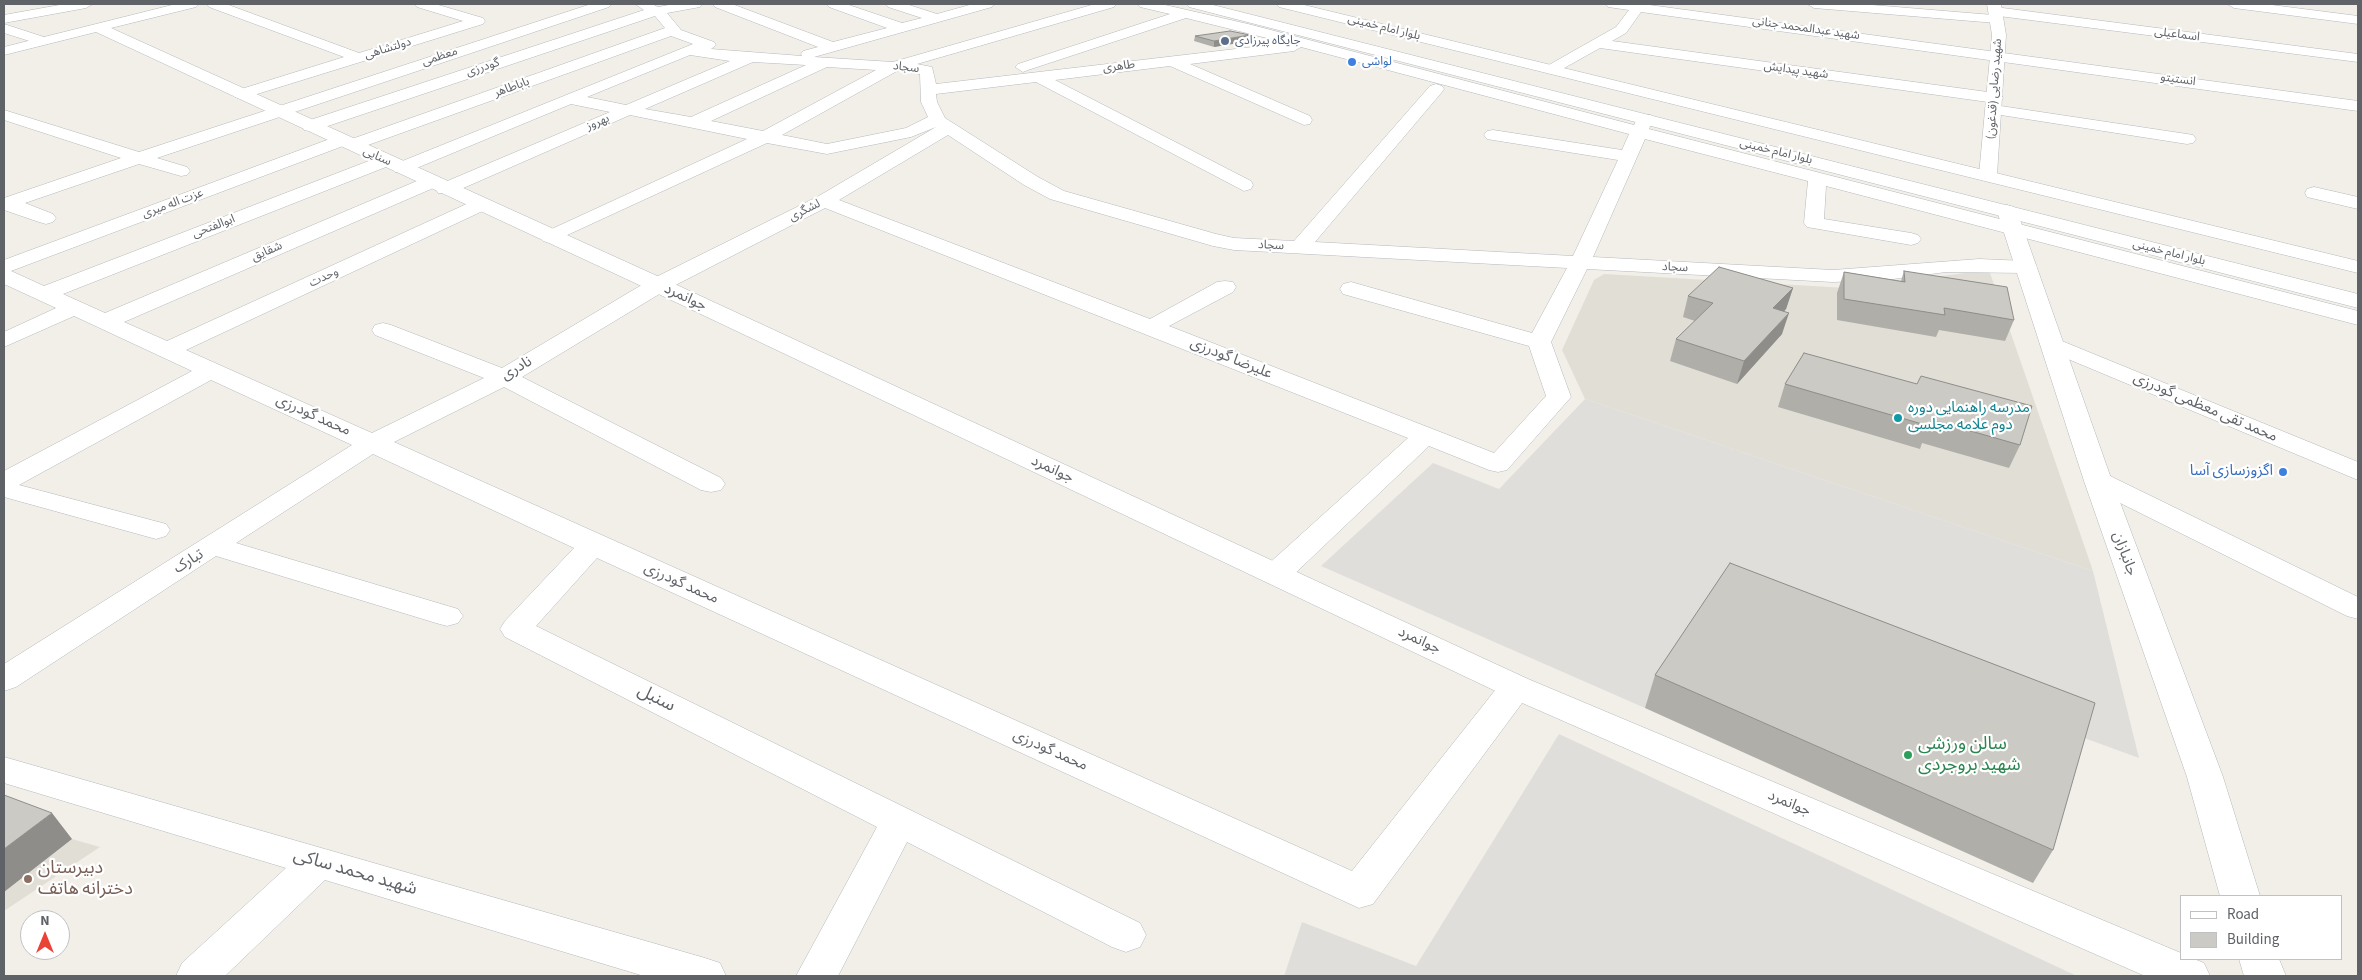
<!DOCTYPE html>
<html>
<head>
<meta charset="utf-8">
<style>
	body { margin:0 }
	#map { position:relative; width:2362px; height:980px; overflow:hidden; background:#f1efe8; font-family:"Source Sans 3",sans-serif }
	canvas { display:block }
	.frame { position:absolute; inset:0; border:5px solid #5f6368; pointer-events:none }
	.legend { position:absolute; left:2180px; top:895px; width:162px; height:65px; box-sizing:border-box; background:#fff; border:1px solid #bfc1c3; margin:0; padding:6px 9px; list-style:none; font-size:15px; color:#5f6368 }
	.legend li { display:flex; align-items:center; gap:10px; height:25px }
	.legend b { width:25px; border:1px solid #bfc1c3 }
	.north { position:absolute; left:20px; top:910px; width:50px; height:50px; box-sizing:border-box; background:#fff; border:1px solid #bfc1c3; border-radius:50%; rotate:0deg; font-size:14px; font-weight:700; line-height:20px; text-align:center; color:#5f6368 }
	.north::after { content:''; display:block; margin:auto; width:18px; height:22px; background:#ea4335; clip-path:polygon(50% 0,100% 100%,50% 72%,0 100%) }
</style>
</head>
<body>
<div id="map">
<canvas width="2362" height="980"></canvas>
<div class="frame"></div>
<ul class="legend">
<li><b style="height:6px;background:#fff"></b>Road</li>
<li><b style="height:14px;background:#cccac5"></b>Building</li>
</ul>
<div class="north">N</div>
</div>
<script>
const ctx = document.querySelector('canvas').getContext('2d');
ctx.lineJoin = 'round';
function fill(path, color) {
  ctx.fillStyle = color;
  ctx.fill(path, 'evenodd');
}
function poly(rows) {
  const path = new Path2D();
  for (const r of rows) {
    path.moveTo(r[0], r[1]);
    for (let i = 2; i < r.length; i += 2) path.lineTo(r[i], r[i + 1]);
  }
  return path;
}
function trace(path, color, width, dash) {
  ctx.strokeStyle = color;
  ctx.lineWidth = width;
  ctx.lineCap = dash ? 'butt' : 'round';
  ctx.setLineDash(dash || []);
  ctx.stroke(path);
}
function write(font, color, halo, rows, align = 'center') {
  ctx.font = font + ' "Source Sans 3","Noto Sans Arabic",sans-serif';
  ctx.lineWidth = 4.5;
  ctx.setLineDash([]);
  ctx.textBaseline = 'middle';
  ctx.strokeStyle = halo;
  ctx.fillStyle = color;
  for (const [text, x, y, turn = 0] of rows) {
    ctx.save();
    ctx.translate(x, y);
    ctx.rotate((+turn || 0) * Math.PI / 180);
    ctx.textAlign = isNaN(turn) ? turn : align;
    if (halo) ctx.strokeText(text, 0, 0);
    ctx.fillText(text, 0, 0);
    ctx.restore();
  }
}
const industrial = poly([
	[1585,399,2093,571,2139,758,2076,735,1645,708,1321,566,1433,463,1499,489],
	[1559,734,2077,976,1284,976,1302,922,1416,966]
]);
const education = poly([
	[1989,270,2093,571,1585,399,1562,350,1594,280,1604,274,1847,288],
	[4,813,72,839,100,847,4,911]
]);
const minor = poly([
	[65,4,93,4,86,8,4,23,4,15,65,4],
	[207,4,226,4,359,53,463,21,417,7,415,4,435,4,483,18,485,21,483,24,241,99,235,97,233,94,235,91,344,57,209,7,207,4],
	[591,4,611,4,609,7,157,158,187,167,190,171,187,175,181,176,139,164,25,203,53,214,56,218,53,222,46,224,39,222,4,210,4,198,121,158,4,120,4,110,139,152,591,4],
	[635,4,652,4,658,7,674,4,702,4,700,7,667,13,681,30,714,42,716,45,711,49,802,56,801,54,803,51,818,47,715,7,713,4,732,4,833,42,887,28,829,7,827,4,846,4,902,23,922,18,888,7,886,4,906,4,937,14,973,4,994,4,992,7,814,57,893,62,1095,4,1116,4,1114,7,917,64,932,67,936,84,1287,43,1186,18,1028,70,1023,72,1015,67,1018,64,1170,14,1140,7,1138,4,1161,4,1248,24,1634,125,1639,115,1651,115,1653,119,1649,129,2358,311,2358,325,1826,186,1824,219,1911,233,1918,235,1921,239,1918,243,1911,245,1807,227,1804,223,1808,181,1645,139,1593,257,1833,270,1979,259,2026,261,2033,263,2037,267,2033,271,2026,273,1946,272,1893,279,1833,282,1587,269,1551,342,1571,397,1507,470,1498,472,1489,470,1429,446,1287,581,1276,584,1265,581,1261,574,1265,567,1408,438,825,208,666,290,522,377,721,478,725,484,721,490,711,492,701,490,504,387,394,442,1352,871,1504,679,1516,675,1528,679,1533,687,1528,695,1373,904,1359,908,597,558,536,626,1140,923,1146,935,1140,947,1126,952,1112,947,907,842,838,976,796,976,877,827,505,637,500,629,505,621,574,548,373,454,236,543,458,609,463,616,458,623,447,626,436,623,216,556,16,687,4,691,4,664,352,445,211,380,19,485,166,524,170,530,166,536,156,539,4,497,4,471,192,371,74,316,4,347,4,332,56,308,4,284,4,260,335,137,341,136,349,140,665,28,655,16,316,130,310,131,304,130,302,126,304,122,644,10,635,4],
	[671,36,693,44,395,164,392,168,395,172,407,172,571,104,610,112,438,185,436,189,438,193,452,193,630,115,747,139,543,233,540,237,543,241,550,243,767,143,827,154,911,137,936,127,817,197,650,280,502,368,391,325,383,323,375,325,372,330,375,335,484,378,372,433,186,350,487,209,490,205,487,201,480,199,473,201,167,341,124,322,438,186,440,182,438,178,424,178,105,313,63,294,391,165,394,161,391,157,379,157,44,286,11,271,343,146,351,150,357,149,671,36],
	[1301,47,1629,134,1622,150,1493,130,1487,131,1484,135,1487,139,1493,140,1618,160,1573,256,1315,242,1442,92,1444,89,1442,86,1436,84,1430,86,1294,241,1234,238,1216,234,1064,191,1038,177,945,118,937,102,936,94,1036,82,1244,191,1251,189,1253,185,1251,181,1055,80,1170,66,1304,125,1310,124,1312,120,1310,116,1190,64,1294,51,1301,47],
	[690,55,730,61,626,105,587,97,690,55],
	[753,62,806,65,691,117,645,109,753,62],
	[827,67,876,70,763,131,711,121,827,67],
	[897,71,920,74,921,102,928,117,906,128,827,144,782,135,897,71],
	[948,135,1024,185,1050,199,1213,246,1234,250,1567,268,1532,333,1351,282,1343,284,1340,289,1343,294,1529,346,1546,396,1494,453,1169,326,1233,292,1236,287,1233,282,1225,281,1217,282,1150,319,839,200,948,135],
	[1606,4,1642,4,2358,101,2358,111,1641,12,1626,33,1612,41,1995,93,2001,95,2003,98,2001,101,1995,103,1600,48,1557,72,1547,72,1544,69,1547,66,1616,27,1629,10,1608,7,1606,4],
	[1807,4,1860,4,1993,15,1988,11,1995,7,2358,54,2358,62,1999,16,2003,19,1996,23,1814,8,1807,4],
	[2227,4,2264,4,2358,16,2358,24,2234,8,2227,4],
	[4,24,47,38,49,41,42,45,4,33,4,24],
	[1994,105,2187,134,2193,135,2196,139,2193,143,2187,144,1988,113,1986,110,1988,107,1994,105],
	[2314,187,2358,197,2358,209,2307,197,2305,193,2307,189,2314,187],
	[2052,337,2358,462,2358,480,2044,349,2040,344,2044,339,2052,337],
	[2098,473,2108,475,2358,597,2358,619,2347,616,2088,487,2084,481,2088,475,2098,473],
	[4,757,705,958,720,963,726,976,644,976,325,880,225,976,176,976,182,963,286,868,4,783,4,757]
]);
const tertiary = poly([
	[176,4,198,4,196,7,111,28,666,280,1528,679,2181,953,2181,959,2194,959,2204,963,2210,976,2145,976,1504,695,650,290,96,32,4,55,4,47,176,4],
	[1987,4,2001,4,2006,35,1997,175,1994,179,1988,181,1982,179,1979,175,1992,35,1987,4],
	[2007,205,2014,207,2017,211,2112,481,2223,777,2260,896,2220,896,2187,777,2084,481,1997,211,2000,207,2007,205],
	[2239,959,2279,959,2286,976,2244,976,2239,959]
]);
const secondary = poly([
	[1187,4,1209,4,2358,294,2358,308,1189,7,1187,4],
	[1277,4,1300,4,2358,261,2358,273,1279,7,1277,4]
]);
const wall = poly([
	[1195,36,1250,41,1214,47,1194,41],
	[1904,271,2014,320,2005,341,1939,330,1936,337,1837,320,1837,293,1844,272,1901,281],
	[1793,288,1786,309,1784,311,1782,334,1737,384,1670,361,1676,339,1695,321,1683,317,1688,296],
	[1804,353,2020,445,2009,468,1922,443,1920,449,1778,407,1785,384],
	[1655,675,2053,850,2033,883,1645,708]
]);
const shadedWall = poly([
	[1250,35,1250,41,1214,47,1214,41],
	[1793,288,1786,309,1767,330,1773,308],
	[1789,313,1782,334,1737,384,1744,361],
	[52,813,72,839,4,892,4,849]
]);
const building = poly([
	[1230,31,1250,35,1214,41,1195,36,1230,31],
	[1719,267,1793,288,1773,308,1789,313,1744,361,1676,339,1713,303,1688,296,1719,267],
	[1904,271,2007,287,2014,320,1944,308,1945,315,1844,299,1844,272,1905,282,1904,271],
	[1804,353,1917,384,1921,376,2032,406,2020,445,1932,420,1929,426,1785,384,1804,353],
	[1730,563,2095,703,2053,850,1655,675,1730,563],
	[4,795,52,813,4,849,4,795]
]);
const markers = [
	[1225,41,5,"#5c6f8a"],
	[1352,62,5,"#3f7fe0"],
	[1898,418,5,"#0f9aa8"],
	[2283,472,5,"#3f7fe0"],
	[1908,755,5,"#2e9e5b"],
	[28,879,5,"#8d6e63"]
];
const farStreetnames = [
	["بلوار امام خمینی",1384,28,14],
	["شهید عبدالمحمد جنانی",1806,29,8],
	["اسماعیلی",2177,35,7],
	["دولتشاهی",388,49,-17],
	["معظمی",440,57,-18],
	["طاهری",1119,67,-7],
	["گودرزی",483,68,-18],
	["سجاد",906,68,7],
	["شهید پیدایش",1796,71,8],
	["انستیتو",2178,80,8],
	["باباطاهر",512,88,-20],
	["(قدغون) شهید رضایی",1995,89,-86],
	["بهروز",598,123,-23],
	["بلوار امام خمینی",1776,152,14],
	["سنایی",377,157,25],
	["عزت اله میری",173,204,-20],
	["لشگری",805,211,-27],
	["ابوالفتحی",214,227,-21],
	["سجاد",1271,246,3],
	["شقایق",267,252,-23],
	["بلوار امام خمینی",2169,253,14],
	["سجاد",1675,268,3],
	["وحدت",324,278,-25]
];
const farServicenames = [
	["جایگاه پیرزادی",1235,41]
];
const farShopnames = [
	["لواشی",1362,62]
];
const streetNames = [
	["جوانمرد",685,298,25],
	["علیرضا گودرزی",1231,359,22],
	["نادری",517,369,-30],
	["محمد تقی معظمی گودرزی",2205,408,23],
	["محمد گودرزی",313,416,24],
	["جوانمرد",1052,470,25],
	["جانبازان",2124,554,70],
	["تبارک",189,562,-32],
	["محمد گودرزی",681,584,24],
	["جوانمرد",1419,641,25],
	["محمد گودرزی",1050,751,24],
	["جوانمرد",1789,804,23]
];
const cultureNames = [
	["مدرسه راهنمایی دوره",1908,409],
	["دوم علامه مجلسی",1908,426]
];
const shopNames = [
	["اگزوزسازی آسا",2273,472]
];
const nearStreetnames = [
	["سنبل",656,699,27],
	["شهید محمد ساکی",355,873,16]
];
const nearLeisurenames = [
	["سالن ورزشی",1918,745],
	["شهید بروجردی",1918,766]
];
const nearEducationnames = [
	["دبیرستان",38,869],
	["دخترانه هاتف",38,890]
];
fill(industrial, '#e0deda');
fill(education, '#e1ded6');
trace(minor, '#b5b8bc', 1);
trace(tertiary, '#b5b8bc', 1);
trace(secondary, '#b6babf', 1);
fill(minor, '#fff');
fill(tertiary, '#fff');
fill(secondary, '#fff');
fill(wall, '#afaea9');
fill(shadedWall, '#8f8d8a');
fill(building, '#cccac5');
trace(building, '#8f8d8a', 1);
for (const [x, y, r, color] of markers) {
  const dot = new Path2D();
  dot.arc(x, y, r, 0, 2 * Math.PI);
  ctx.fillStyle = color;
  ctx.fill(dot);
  trace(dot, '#fff', 2);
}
write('12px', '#5f6368', '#fff', farStreetnames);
write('12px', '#4e5e75', '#fff', farServicenames, 'left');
write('12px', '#366cbe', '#fff', farShopnames, 'left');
write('15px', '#5f6368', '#fff', streetNames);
write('15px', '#0d838f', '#fff', cultureNames, 'left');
write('15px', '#366cbe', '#fff', shopNames, 'right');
write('18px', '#5f6368', '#fff', nearStreetnames);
write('18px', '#27864d', '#fff', nearLeisurenames, 'left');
write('18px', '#785e54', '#fff', nearEducationnames, 'left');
</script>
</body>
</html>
